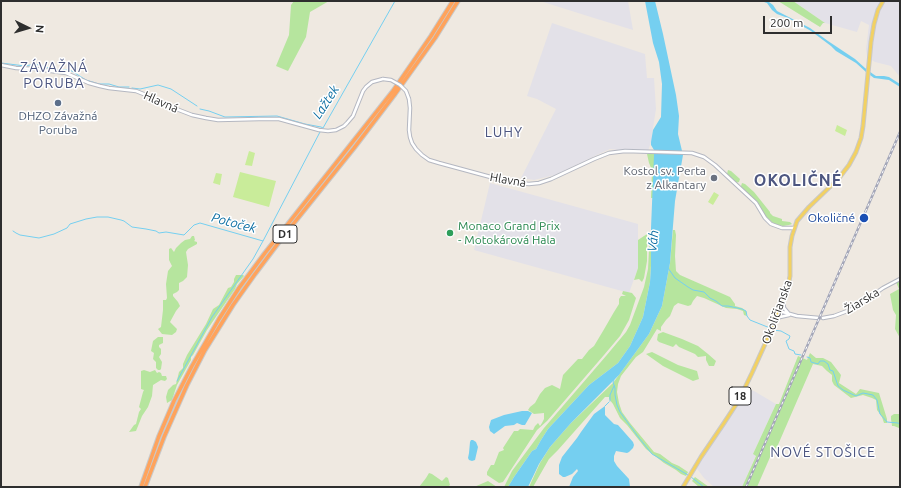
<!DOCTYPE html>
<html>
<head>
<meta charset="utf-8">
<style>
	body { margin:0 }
	#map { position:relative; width:901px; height:488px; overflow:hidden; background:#efe9e1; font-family:Ubuntu,sans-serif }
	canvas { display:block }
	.frame { position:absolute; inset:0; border:2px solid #2e2e2e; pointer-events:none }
	.north { position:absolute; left:8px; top:8px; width:40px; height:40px; -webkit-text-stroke:3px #fff; paint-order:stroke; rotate:95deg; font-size:11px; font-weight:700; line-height:16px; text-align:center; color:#2e2e2e }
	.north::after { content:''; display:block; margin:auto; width:14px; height:18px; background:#2e2e2e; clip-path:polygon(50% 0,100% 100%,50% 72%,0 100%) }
	.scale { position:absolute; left:763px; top:16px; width:69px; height:18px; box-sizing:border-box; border:2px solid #2e2e2e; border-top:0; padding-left:5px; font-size:12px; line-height:14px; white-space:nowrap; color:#2e2e2e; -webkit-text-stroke:3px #fff; paint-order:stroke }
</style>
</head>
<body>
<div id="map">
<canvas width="901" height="488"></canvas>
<div class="frame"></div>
<div class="north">N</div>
<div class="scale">200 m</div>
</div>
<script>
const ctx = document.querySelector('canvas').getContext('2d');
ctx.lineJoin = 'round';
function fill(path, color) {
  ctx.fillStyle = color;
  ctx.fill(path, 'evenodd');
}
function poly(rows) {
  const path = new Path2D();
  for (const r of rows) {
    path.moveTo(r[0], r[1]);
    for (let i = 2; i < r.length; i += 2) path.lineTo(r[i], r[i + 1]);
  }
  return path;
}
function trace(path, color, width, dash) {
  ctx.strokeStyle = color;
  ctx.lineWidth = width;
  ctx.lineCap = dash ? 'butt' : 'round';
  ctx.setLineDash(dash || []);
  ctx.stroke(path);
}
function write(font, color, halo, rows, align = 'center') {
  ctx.font = font + ' Ubuntu,sans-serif';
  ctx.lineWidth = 3;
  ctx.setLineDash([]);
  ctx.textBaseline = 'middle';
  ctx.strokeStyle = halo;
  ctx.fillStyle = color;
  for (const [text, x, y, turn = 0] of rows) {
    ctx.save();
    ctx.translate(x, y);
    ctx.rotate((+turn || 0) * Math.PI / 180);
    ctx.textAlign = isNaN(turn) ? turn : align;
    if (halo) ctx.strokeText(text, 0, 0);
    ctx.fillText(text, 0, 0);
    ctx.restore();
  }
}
const industrial = poly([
	[540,1,628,1,633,30,594,18],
	[793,1,900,1,900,77,891,66,875,62,867,57,866,49,869,25,861,21,857,32,825,23],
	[552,23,645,54,647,78,654,78,655,94,656,109,652,134,654,142,651,142,647,154,610,149,599,154,555,175,534,180,521,178,556,109,537,99,527,96],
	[490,183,638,224,638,268,629,293,474,250],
	[745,388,754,391,776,404,753,454,756,455,742,487,714,487,704,478,695,466,719,431]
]);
const green = poly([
	[294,1,329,1,310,12,306,37,288,71,276,66,289,35,291,5],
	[778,1,793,1,825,23,823,23,820,27],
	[654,153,654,182,653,198,651,198,652,170,649,163,647,154],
	[728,170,731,171,740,179,739,182,736,183,727,174],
	[742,183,745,184,754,192,770,212,770,213,773,216,782,219,782,221,790,222,792,224,789,225,783,226,776,225,773,223,766,217,757,203,741,188,741,186],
	[673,230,675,230,676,235,675,256,676,271,680,275,730,297,735,304,735,306,742,308,746,311,747,316,744,315,743,311,737,309,726,308,704,298,697,296,693,301,691,305,688,306,678,303,674,306,670,316,666,320,661,327,661,331,657,329,643,352,636,357,621,376,618,384,617,392,619,403,622,412,630,423,654,452,660,454,672,463,679,466,688,472,686,476,681,474,676,470,664,463,646,449,627,425,620,418,613,404,609,399,609,397,605,397,558,450,549,459,533,487,529,487,540,463,550,447,571,423,613,383,649,334,662,306,670,263],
	[650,231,651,231,652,249,650,282,643,317,630,346,618,363,589,385,548,429,541,440,536,449,532,451,514,477,508,487,504,487,512,471,544,428,606,356,626,332,630,325,644,287,648,269],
	[647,234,647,261,644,278,642,282,639,279,634,280,638,268,638,240],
	[192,236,194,236,195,240,194,241,197,242,197,244,188,249,186,252,188,265,187,277,183,281,179,283,179,290,177,292,173,294,173,296,178,302,180,306,176,311,170,322,177,329,176,332,172,335,162,334,158,329,161,327,163,310,163,300,166,300,167,298,166,284,168,271,172,266,169,260,169,249,171,248,174,252,176,248,181,243,185,240,190,239],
	[236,275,243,275,244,276,237,284,235,289,207,330,193,355,191,357,191,360,177,385,172,400,167,403,166,397,168,390,173,385,176,384,179,372,183,368,183,364,187,355,206,324,213,309,219,305,228,288,231,287,234,282,234,279],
	[900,281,900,338,895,329,896,315,893,310,890,294,899,289,896,282],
	[623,291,632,293,636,298,629,320,620,336,604,355,547,421,537,430,503,482,499,483,487,475,487,472,491,465,494,465,499,452,504,450,503,448,514,431,518,431,520,429,533,430,535,426,538,423,540,426,542,423,544,419,544,413,534,414,528,410,530,407,535,403,540,394,545,388,552,385,560,389,563,375,578,359,582,359,589,350,594,346,603,331,614,312,619,304,619,299,621,296,626,296,622,294],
	[663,332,682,339,698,346,708,354,716,361,714,366,709,366,706,360,706,356,698,357,695,354,679,347,676,344,673,347,659,342,657,340,658,334],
	[158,337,163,337,163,343,159,345,159,347,161,349,161,354,159,357,162,362,161,369,160,370,158,370,156,368,156,362,153,359,154,353,151,351,153,341],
	[652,352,678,365,697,371,699,379,693,381,663,366,646,354],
	[810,353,816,358,823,358,831,362,841,375,839,383,856,394,860,389,879,393,887,419,887,423,884,423,882,417,877,410,876,400,872,398,863,395,851,398,834,385,832,381,832,375,827,371,822,366,813,364,774,454,771,455,757,487,742,487,756,456,753,454,776,404,779,404,798,356,807,360],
	[144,370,150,372,155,370,157,373,159,372,161,373,162,376,166,376,167,379,165,381,161,380,153,385,152,396,148,407,142,416,136,431,129,432,134,425,136,424,139,412,141,409,139,407,143,392,144,390,141,389,141,371],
	[894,414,900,414,900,427,899,428,894,426,892,426,891,419,891,416],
	[429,473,432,474,442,481,446,477,448,478,450,485,448,487,419,487,426,478],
	[695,477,709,487,699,487,692,481],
	[488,481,497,487,474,487]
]);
const pitch = poly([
	[837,125,847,130,845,136,835,131],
	[249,151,255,153,252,166,245,165],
	[240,172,276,181,269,207,233,197],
	[216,173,222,174,220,185,213,183],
	[714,192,719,195,713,205,708,202]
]);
const water = poly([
	[645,1,655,1,663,34,676,95,679,116,678,134,683,155,675,201,670,263,662,306,649,334,619,375,571,423,550,447,539,464,528,487,508,487,514,477,532,451,536,449,541,440,548,429,589,385,618,363,630,346,643,317,650,282,651,267,651,228,654,155,654,150,651,145,651,142,653,130,661,117,662,84,659,62,653,43],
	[761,1,769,2,773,5,777,11,810,28,828,41,855,59,865,68,873,74,876,76,884,76,889,77,900,84,900,87,889,80,874,78,866,72,856,63,836,51,831,46,811,31,788,18,777,14,772,10,767,3],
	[605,406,605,415,614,424,618,425,633,442,634,445,633,448,629,452,627,453,616,451,614,456,614,461,617,466,629,479,630,487,569,487,573,477,578,471,577,469,572,474,565,477,563,477,559,474,559,465,562,457,577,438,581,432,594,414],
	[522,411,528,411,532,413,525,425,522,425,517,423,514,425,505,426,494,434,490,431,489,427,491,420,504,415],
	[471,440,473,440,476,442,478,447,475,460,472,461,469,460,468,458,469,453,470,442]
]);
const stream = poly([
	[1,63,25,66,35,64,55,70,67,70],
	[70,70,86,80,99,84,109,84,119,87,129,87],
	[132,88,140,89,158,85,171,89,197,106],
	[200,109,209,111,225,117,277,116,305,124,321,127,323,128,395,1],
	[13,231,16,233,20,235,39,238,54,234,67,228,70,224,86,219,97,217,108,217,121,220,124,221,132,227,146,229,156,231,159,233,166,232,184,235,194,225,200,223,263,241,320,132],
	[668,268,675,278,688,287,693,290,704,292,710,298,716,301,722,306,728,306,742,309,746,311,747,316,750,320,770,328],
	[773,330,781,331,790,336,789,339,786,341,789,349,794,351,795,354,801,355],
	[807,357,810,358,811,362,818,364,820,361,824,361,828,364,830,370,833,371,838,386,843,390,856,396,863,393,873,395,877,400,880,414,887,422,898,423,900,424],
	[614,380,613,382,615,388,615,395,617,405,620,412,639,438,652,454,688,475],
	[177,381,212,317,253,259,263,241],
	[610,401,610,395,614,386],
	[605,406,609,402],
	[691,477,704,487]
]);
const secondary = poly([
	[1,65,16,68,36,69,66,73,89,83,100,86,109,88,136,91,146,95,179,110,192,115,206,118,218,120,259,119,279,119,319,130,328,131,336,130,344,126,347,123,353,116,363,91,366,87,372,82,383,79],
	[409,99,410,108,409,130,410,137,412,143,416,149,422,155,429,160,439,163,509,182,529,184,539,183,551,179,594,159,609,153,625,151,692,153,704,157,715,165,756,203,765,218,771,224,782,228,794,228],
	[783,301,784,308,789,314],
	[779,311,797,316,819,318],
	[823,318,834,316,850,310,860,304,883,288,900,279],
	[775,320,780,317,789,315]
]);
const primary = poly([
	[683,487,701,457,724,423,739,400,752,373,770,333,788,286,790,276,790,247,792,236,797,221,809,207,839,178,849,165,856,152,861,138,863,126,871,42,874,24,878,10,883,1]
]);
const highway = poly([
	[141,487,159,436,174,401,192,366,219,319,239,288,265,253,393,91,431,36,453,1],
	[145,487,164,437,187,385,205,350,233,305,255,274,282,238,354,148,395,94,435,38,458,1]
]);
const rail = poly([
	[746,487,900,132]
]);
const secondaryBridge = poly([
	[383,79,391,80,400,85,406,91,409,99]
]);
const markers = [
	[58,103,4,"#5c6f8a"],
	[714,178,4,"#6b7280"],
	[864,218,5,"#1a4fb4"],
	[450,233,4,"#2e9e5b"]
];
const shields = [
	[285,234,24],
	[740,396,22]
];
const shieldNames = [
	["D1",285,234],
	["18",740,396]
];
const streetNames = [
	["Hlavná",161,102,24],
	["Hlavná",508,180,10],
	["Žiarska",862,301,-31],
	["Okoličianska",777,312,-70]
];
const serviceNames = [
	["DHZO Závažná",58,116],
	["Poruba",58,130]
];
const worshipNames = [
	["Kostol sv. Perta",706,171],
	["z Alkantary",706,185]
];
const transitNames = [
	["Okoličné",855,218]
];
const leisureNames = [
	["Monaco Grand Prix",458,226],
	["- Motokárová Hala",458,240]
];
const waterNames = [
	["Lažtek",326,102,-57],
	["Potoček",234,223,15],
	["Váh",653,241,-84]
];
const quarterNames = [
	["ZÁVAŽNÁ",54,67],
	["PORUBA",54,83],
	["LUHY",504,132],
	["NOVÉ STOŠICE",823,452]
];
const districtNames = [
	["OKOLIČNÉ",798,181]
];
fill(industrial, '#e3e1e8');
fill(green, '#b6e59e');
fill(pitch, '#c9ec9a');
fill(water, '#75cff0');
trace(stream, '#75cff0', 1);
trace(secondary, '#b4b7c1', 4.5);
trace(primary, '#c9c9c9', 5);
trace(highway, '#c9c9c9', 5.5);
trace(secondary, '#fff', 2.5);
trace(primary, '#f2d163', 3);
trace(highway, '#ffa35c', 3.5);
trace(rail, '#a3a6b8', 2.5);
trace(rail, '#fff', 1, [3]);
trace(secondaryBridge, '#b4b7c1', 4.5, []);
trace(secondaryBridge, '#fff', 2.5);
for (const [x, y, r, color] of markers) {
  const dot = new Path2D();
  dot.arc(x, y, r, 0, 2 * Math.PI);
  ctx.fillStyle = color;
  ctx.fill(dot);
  trace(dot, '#fff', 1.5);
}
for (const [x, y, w] of shields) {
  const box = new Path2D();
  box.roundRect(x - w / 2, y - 9, w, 18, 3);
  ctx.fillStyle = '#fff';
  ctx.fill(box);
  trace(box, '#2e2e2e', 1);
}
write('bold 11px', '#2e2e2e', null, shieldNames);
write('12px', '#2e2e2e', '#fff', streetNames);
write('12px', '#4e5e75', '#fff', serviceNames);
write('12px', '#5b616d', '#fff', worshipNames, 'right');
write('12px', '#164399', '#fff', transitNames, 'right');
write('12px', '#27864d', '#fff', leisureNames, 'left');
write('italic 13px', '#0d6fa3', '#fff', waterNames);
ctx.letterSpacing = '1px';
write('14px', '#4d5680', '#fff', quarterNames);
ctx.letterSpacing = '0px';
ctx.letterSpacing = '1px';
write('bold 16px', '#4d5680', '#fff', districtNames);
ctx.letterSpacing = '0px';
</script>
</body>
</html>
